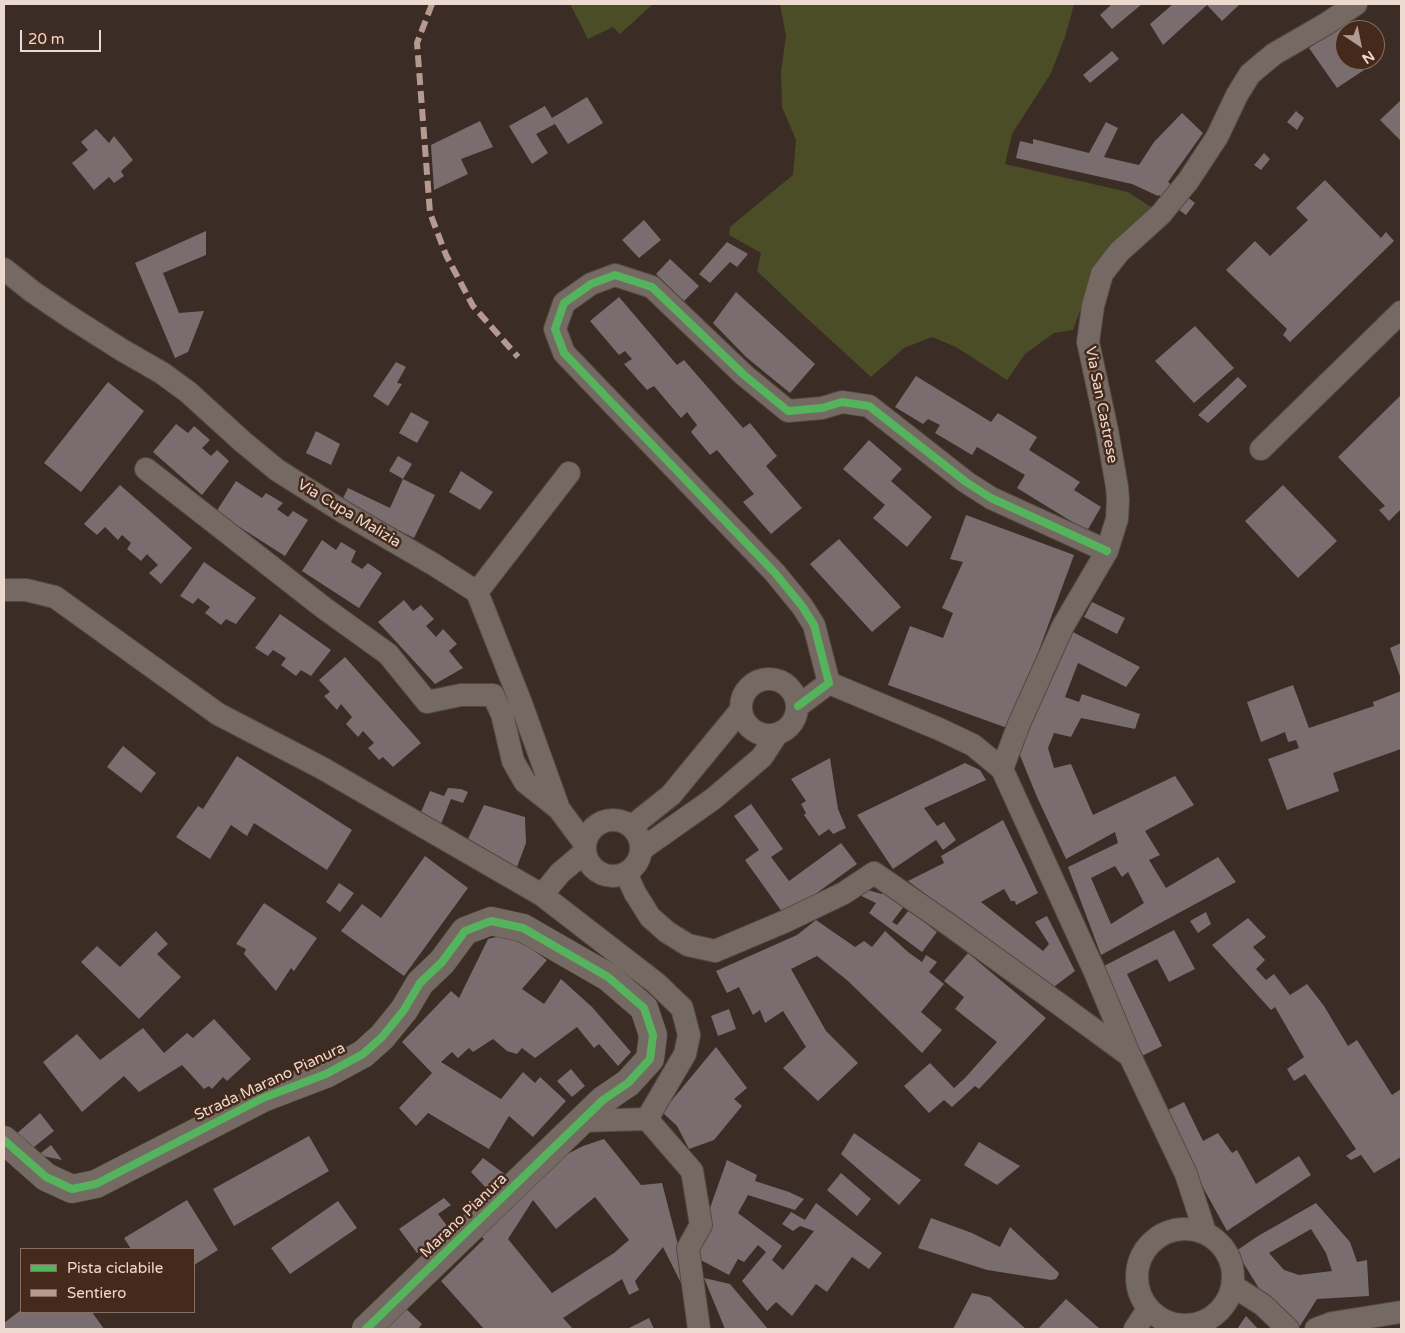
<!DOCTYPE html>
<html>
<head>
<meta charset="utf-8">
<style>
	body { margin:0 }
	#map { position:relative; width:1405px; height:1333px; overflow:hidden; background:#3b2c25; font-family:"Varela Round",sans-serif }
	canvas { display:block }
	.frame { position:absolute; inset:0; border:5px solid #ecd9d0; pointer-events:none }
	.legend { position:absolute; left:20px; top:1248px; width:175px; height:65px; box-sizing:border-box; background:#45291b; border:1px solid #886f63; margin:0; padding:6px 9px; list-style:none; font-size:15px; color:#ecd9d0 }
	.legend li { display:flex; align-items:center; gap:10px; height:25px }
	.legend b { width:25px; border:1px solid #886f63 }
	.north { position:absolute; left:1335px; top:20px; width:50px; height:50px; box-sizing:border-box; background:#45291b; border:1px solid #886f63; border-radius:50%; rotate:146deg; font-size:14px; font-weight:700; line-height:20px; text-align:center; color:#ecd9d0 }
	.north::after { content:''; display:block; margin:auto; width:18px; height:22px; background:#ae9c94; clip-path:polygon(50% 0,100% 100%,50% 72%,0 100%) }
	.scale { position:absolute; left:20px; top:30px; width:81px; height:22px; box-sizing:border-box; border:2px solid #ecd9d0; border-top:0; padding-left:6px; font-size:15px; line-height:18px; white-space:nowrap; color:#ecd9d0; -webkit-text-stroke:4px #45291b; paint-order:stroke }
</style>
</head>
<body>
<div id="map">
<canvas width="1405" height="1333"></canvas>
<div class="frame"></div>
<ul class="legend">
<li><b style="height:6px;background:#56b35d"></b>Pista ciclabile</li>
<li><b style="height:6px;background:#b69a8f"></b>Sentiero</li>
</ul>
<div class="north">N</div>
<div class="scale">20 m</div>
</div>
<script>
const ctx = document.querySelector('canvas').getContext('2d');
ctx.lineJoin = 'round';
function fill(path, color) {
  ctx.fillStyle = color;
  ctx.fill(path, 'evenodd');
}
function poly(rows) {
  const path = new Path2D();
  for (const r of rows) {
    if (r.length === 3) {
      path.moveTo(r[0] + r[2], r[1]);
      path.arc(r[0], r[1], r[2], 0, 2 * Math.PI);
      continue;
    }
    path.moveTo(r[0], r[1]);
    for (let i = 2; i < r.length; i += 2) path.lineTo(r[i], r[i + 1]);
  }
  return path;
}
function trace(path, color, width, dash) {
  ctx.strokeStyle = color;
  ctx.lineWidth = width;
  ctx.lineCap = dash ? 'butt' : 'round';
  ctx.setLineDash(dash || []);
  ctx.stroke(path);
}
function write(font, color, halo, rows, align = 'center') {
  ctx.font = font + ' "Varela Round",sans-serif';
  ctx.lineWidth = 5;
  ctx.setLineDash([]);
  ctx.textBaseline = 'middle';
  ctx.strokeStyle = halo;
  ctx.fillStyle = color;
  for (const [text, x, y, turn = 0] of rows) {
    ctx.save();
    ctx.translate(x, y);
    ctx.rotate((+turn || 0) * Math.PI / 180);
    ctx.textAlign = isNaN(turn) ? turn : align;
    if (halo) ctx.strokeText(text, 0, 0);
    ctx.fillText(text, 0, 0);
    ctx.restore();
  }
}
const green = poly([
	[570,4,653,4,620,34,613,27,588,39],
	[780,4,1074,4,1065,37,1051,73,1012,134,1005,164,1128,192,1151,207,1097,265,1073,330,1054,333,1025,354,1007,380,956,347,932,337,904,348,871,377,799,311,757,271,761,253,729,235,730,227,793,175,796,140,782,107,781,72,786,36]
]);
const building = poly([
	[1112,4,1142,4,1112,29,1100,15],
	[1173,4,1240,4,1222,21,1207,5,1163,45,1150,24],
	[1348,21,1354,30,1345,30,1345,60,1374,60,1376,62,1337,88,1309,48],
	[1112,51,1119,59,1090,83,1083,75],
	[587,97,603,123,568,144,555,124,536,134,548,153,532,164,509,126,545,106,552,118],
	[1401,100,1401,141,1380,120],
	[1296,111,1304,118,1297,130,1287,122],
	[1182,113,1203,133,1168,182,1195,203,1186,215,1159,195,1158,196,1132,184,1016,158,1020,141,1033,144,1033,139,1089,153,1106,122,1118,128,1104,157,1139,165,1154,142],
	[480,121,493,147,461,159,468,174,434,190,431,145],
	[96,129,109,143,114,136,133,160,121,171,124,176,114,183,109,177,94,190,72,163,88,150,81,142],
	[1264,153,1270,159,1261,170,1254,165],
	[1325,180,1381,238,1386,232,1394,241,1290,342,1283,335,1287,329,1226,270,1255,241,1270,256,1308,220,1296,208],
	[644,220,661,240,639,258,622,240],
	[206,231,206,255,163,273,179,313,204,311,188,352,175,358,135,263],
	[727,242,748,254,737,267,730,262,710,283,699,274],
	[670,259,699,286,684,301,656,274],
	[736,292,815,364,790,393,746,357,713,323],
	[619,297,677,365,684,360,743,428,750,423,777,456,766,466,802,508,771,534,743,502,754,494,717,450,710,455,691,432,697,425,687,412,681,418,654,386,647,390,624,364,632,359,625,351,619,355,590,321],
	[1195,326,1234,368,1194,403,1155,361],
	[396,362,406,367,397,383,402,384,388,406,373,396],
	[916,376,991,422,998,413,1037,437,1029,450,1080,482,1074,490,1101,507,1087,531,1017,488,1025,475,977,447,972,455,935,433,940,425,928,419,923,424,895,407],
	[1238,377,1247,386,1208,423,1198,415],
	[108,382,144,411,81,492,44,463],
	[1401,395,1401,509,1389,521,1379,510,1385,506,1338,457],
	[411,412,429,422,417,443,399,433],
	[176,424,188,433,194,426,210,440,202,448,211,456,217,450,229,461,202,495,153,452],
	[316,431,340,444,331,465,306,453],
	[869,440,902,469,891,481,932,517,907,547,873,518,885,505,843,469],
	[398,456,412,464,403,479,389,471],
	[461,471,493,492,480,510,449,492],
	[403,479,435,495,414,538,341,502,348,488,390,508],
	[236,481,262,498,266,493,283,503,277,509,288,517,293,511,308,520,285,556,216,512],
	[120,485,192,548,161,584,149,573,158,565,147,554,141,561,127,549,131,543,122,535,118,540,105,527,97,535,84,524],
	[1283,485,1337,541,1298,578,1245,521],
	[966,515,1074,555,1010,729,888,685,910,626,943,638,953,613,942,608,963,562,950,559],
	[839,539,901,607,872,632,810,564],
	[322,540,336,550,341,542,356,551,351,562,362,569,368,563,382,573,359,608,302,571],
	[204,562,256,598,236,624,226,619,221,625,205,613,210,607,198,598,193,604,180,596],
	[404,600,413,611,421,605,434,619,426,626,436,637,443,629,457,644,449,651,463,668,435,684,378,622],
	[1092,602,1125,618,1117,634,1084,617],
	[280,614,331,650,311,676,301,670,296,676,281,665,286,658,273,650,268,656,255,648],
	[1069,630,1140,667,1126,687,1078,663,1065,697,1079,702,1082,694,1140,714,1135,729,1081,718,1071,737,1054,733,1048,748,1054,768,1071,764,1093,815,1175,776,1194,805,1145,831,1160,855,1149,860,1166,888,1218,857,1236,882,1101,955,1068,867,1118,843,1115,832,1066,859,1037,797,1019,753],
	[1115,866,1122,877,1128,872,1144,903,1111,924,1091,878],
	[1401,643,1401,679,1390,648],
	[345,657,421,743,393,767,383,757,379,760,368,748,374,743,363,731,358,737,346,724,352,717,341,704,337,710,324,696,330,692,319,680],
	[1293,685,1309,728,1374,706,1373,702,1401,691,1401,749,1333,773,1339,791,1287,810,1268,759,1299,748,1296,740,1288,742,1285,732,1261,742,1247,702],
	[123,746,156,773,141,793,107,767],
	[237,756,352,830,327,870,254,823,247,836,231,825,210,859,176,837,198,806,203,809],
	[830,758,838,809,846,828,833,834,829,829,819,836,804,815,806,813,801,804,806,801,791,779],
	[965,763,980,770,986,780,924,808,937,826,944,822,956,840,943,850,936,840,893,869,857,815],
	[448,788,461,789,468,792,463,803,451,799,439,829,418,819,430,791,444,796],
	[751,804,783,849,771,857,789,881,841,843,857,864,785,916,745,860,759,850,734,816],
	[484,805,525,817,526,843,517,867,466,843],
	[1003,820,1038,893,1016,905,1015,901,1011,901,1004,889,981,902,1043,951,1049,944,1035,922,1047,916,1075,971,1051,989,908,881,944,863,941,856],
	[425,856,468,888,404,976,341,931,362,904,381,918],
	[339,883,354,893,340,912,326,902],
	[864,889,882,894,886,889,905,905,892,922,897,925,909,910,937,932,922,952,869,913,876,903,853,892],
	[264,903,317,938,294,971,291,968,276,991,244,954,246,949,236,944],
	[1206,912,1211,924,1198,933,1190,921],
	[1248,918,1266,937,1253,947,1265,960,1256,969,1266,980,1274,974,1290,995,1307,984,1324,1006,1348,1046,1357,1040,1392,1095,1401,1089,1401,1157,1374,1173,1361,1155,1351,1160,1346,1156,1356,1149,1305,1074,1294,1081,1287,1069,1304,1057,1275,1007,1271,1010,1212,945],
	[816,920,855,947,864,941,872,947,885,931,908,952,922,962,926,955,937,962,929,972,944,984,921,1012,942,1030,922,1053,848,981,817,956,791,969,826,1031,858,1063,818,1101,783,1068,806,1047,783,1011,765,1023,760,1010,753,1015,739,987,727,993,716,971,797,935],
	[1174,930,1195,969,1169,982,1157,959,1127,974,1162,1046,1138,1058,1100,968],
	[156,931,168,944,157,954,181,977,139,1019,81,962,97,946,120,967],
	[504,935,530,948,547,960,522,989,544,1004,561,979,592,1007,631,1052,618,1066,599,1044,594,1048,577,1027,535,1058,522,1048,517,1054,507,1051,493,1039,473,1052,469,1048,458,1058,452,1052,441,1062,501,1099,523,1072,535,1083,540,1077,566,1101,533,1137,509,1116,489,1149,428,1113,416,1126,399,1108,432,1073,402,1042,451,991,459,998,488,939],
	[968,953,1046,1018,979,1089,975,1086,952,1107,944,1100,929,1113,904,1086,930,1063,954,1088,965,1078,997,1042,955,1009,964,997,944,981],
	[729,1009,736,1029,718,1036,711,1016],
	[214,1019,251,1059,227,1081,223,1077,212,1089,209,1086,204,1089,182,1065,139,1092,124,1076,82,1112,43,1062,77,1034,100,1060,143,1028,164,1053,187,1033,193,1038],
	[716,1047,747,1088,734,1099,742,1106,714,1140,689,1149,677,1126,662,1112],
	[571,1069,585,1086,572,1097,557,1081],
	[1184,1102,1203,1141,1218,1133,1232,1153,1237,1150,1256,1184,1299,1156,1311,1175,1227,1231,1162,1113],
	[40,1113,54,1131,29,1151,14,1136],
	[854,1133,921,1180,899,1205,841,1154],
	[309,1136,329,1171,234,1226,213,1189],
	[604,1139,641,1185,662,1183,683,1264,681,1283,663,1247,635,1281,639,1290,629,1295,622,1279,563,1318,573,1329,484,1329,441,1281,484,1239,477,1232,548,1164,583,1146],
	[595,1197,629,1240,614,1253,552,1293,508,1239,533,1200,556,1229],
	[979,1142,1020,1166,997,1185,964,1165],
	[51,1145,62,1160,38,1155],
	[483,1158,506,1175,489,1191,471,1172],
	[727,1160,757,1175,755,1181,789,1192,804,1199,795,1210,748,1195,738,1213,782,1246,772,1260,783,1270,814,1231,800,1226,793,1231,782,1224,791,1212,805,1220,816,1203,882,1253,869,1269,852,1257,827,1292,816,1284,792,1316,776,1302,767,1311,742,1281,766,1252,758,1245,744,1262,738,1259,729,1275,693,1256],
	[841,1173,871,1199,857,1216,827,1190],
	[444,1198,451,1205,438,1214,448,1227,417,1253,399,1229],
	[187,1200,218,1250,194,1265,194,1249,131,1249,124,1238],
	[338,1201,357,1228,290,1274,271,1248],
	[1316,1203,1350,1242,1357,1262,1367,1260,1369,1296,1317,1299,1300,1326,1266,1300,1236,1251,1258,1236],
	[1311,1229,1326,1253,1332,1271,1299,1275,1284,1270,1269,1253],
	[931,1218,972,1233,1000,1247,1010,1227,1058,1272,1059,1274,1056,1279,1051,1280,987,1270,918,1248],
	[704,1278,730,1284,768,1329,725,1329],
	[972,1293,990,1297,1026,1329,953,1329],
	[1066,1299,1100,1329,1038,1329],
	[401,1304,422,1324,418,1329,374,1329],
	[21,1310,21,1312,92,1312,104,1329,4,1329,4,1323],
	[1246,1316,1258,1329,1237,1329],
	[649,1318,654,1329,627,1329]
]);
const street = poly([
	[4,269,33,292,70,317,122,350,162,373,188,392,243,442,277,470,345,513,433,564,477,592,521,703,559,809,585,844],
	[1261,449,1401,312],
	[146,469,324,608,388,654,427,702,461,695,493,695,502,714,513,761,525,782,559,809],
	[4,590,26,590,55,597,218,714,322,768,542,895],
	[477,592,569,473],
	[769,707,28],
	[829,683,939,729,973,745,1002,769,1094,970,1129,1054],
	[798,706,829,683,814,625,802,606,775,573,564,353,555,329,564,303,591,284,615,275,652,287,744,375,788,411,822,408,842,402,869,406,966,482,991,498,1107,551],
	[1002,769,1019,724,1063,626,1107,551,1117,519,1118,500,1117,487,1107,430,1088,342,1093,306,1102,274,1119,252,1161,214,1188,181,1217,137,1237,95,1250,74,1274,54,1326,24,1356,4],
	[613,848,28],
	[632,826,671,795,741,710],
	[642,849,713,799,762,757,777,734],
	[585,852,560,873,542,895,656,983,682,1008,689,1035,685,1054,647,1119],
	[626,873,635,893,650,917,667,932,688,945,715,951,786,921,844,893,874,873,948,924,1059,1004,1130,1056,1186,1174,1205,1232],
	[581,1121,647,1119,692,1171,701,1225,688,1248,699,1329],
	[1185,1277,48],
	[1233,1286,1263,1305,1288,1329],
	[1135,1329,1148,1309],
	[1316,1329,1332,1323,1401,1312]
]);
const secondary = poly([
	[4,1140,46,1177,72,1189,96,1184,263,1098,326,1074,363,1054,382,1037,404,1010,420,983,442,962,465,931,491,921,523,928,608,977,644,1008,653,1035,650,1059,628,1083,603,1100,366,1329]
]);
const quiet = poly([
	[432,4,417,43,430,213,446,255,473,306,518,357]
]);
const cycleway = poly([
	[798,706,829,683,814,625,802,606,775,573,564,353,555,329,564,303,591,284,615,275,652,287,744,375,788,411,822,408,842,402,869,406,966,482,991,498,1107,551],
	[4,1140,46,1177,72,1189,96,1184,263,1098,326,1074,363,1054,382,1037,404,1010,420,983,442,962,465,931,491,921,523,928,608,977,644,1008,653,1035,650,1059,628,1083,603,1100,366,1329]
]);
const streetNames = [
	["Via San Castrese",1101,405,79],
	["Via Cupa Malizia",349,514,31],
	["Strada Marano Pianura",270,1082,-25],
	["Marano Pianura",464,1216,-44]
];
fill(green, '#4b4d26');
fill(building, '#7a6d70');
trace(street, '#554841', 24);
trace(secondary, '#554841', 29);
trace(street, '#756963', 22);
trace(secondary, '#756963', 28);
trace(quiet, '#b69a8f', 6, [12, 6]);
trace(cycleway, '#56b35d', 8);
write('15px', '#ecd9d0', '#45291b', streetNames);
</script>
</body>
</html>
